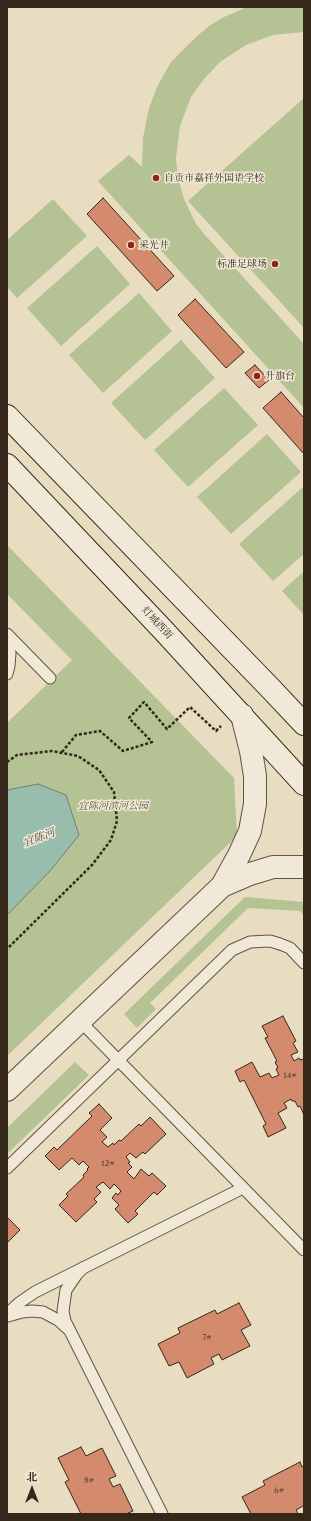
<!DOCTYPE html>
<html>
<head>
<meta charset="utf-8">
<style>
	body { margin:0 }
	#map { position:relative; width:311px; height:1521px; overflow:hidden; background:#e8ddc1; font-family:"Libre Caslon Text","Noto Serif SC",serif }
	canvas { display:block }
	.frame { position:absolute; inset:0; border:8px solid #352719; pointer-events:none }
	.north { position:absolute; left:12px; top:1469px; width:40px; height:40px; -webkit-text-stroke:3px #f0e9d7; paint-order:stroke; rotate:0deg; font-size:11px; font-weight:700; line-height:16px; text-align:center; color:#352719 }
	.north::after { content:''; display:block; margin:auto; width:14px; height:18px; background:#352719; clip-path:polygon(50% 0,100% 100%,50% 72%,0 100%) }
</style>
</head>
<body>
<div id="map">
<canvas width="311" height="1521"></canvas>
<div class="frame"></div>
<div class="north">北</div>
</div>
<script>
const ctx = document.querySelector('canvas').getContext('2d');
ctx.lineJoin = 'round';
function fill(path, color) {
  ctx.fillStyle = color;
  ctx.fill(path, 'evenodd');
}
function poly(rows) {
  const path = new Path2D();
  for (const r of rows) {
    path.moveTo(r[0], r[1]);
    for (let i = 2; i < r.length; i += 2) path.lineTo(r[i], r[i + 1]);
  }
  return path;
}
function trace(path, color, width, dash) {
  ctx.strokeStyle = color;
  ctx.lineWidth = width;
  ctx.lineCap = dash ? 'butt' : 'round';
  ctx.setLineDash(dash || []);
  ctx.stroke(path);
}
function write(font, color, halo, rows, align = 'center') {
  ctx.font = font + ' "Libre Caslon Text","Noto Serif SC",serif';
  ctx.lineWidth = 3;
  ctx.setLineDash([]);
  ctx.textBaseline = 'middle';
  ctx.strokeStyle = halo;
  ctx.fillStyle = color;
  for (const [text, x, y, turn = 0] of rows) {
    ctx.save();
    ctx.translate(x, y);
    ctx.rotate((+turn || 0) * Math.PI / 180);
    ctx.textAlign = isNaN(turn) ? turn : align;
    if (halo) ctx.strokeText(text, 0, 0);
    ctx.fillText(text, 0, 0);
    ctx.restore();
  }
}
const green = poly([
	[247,7,304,7,304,32,273,35,246,45,220,62,204,79,191,97,180,126,176,158,178,178,184,199,196,224,205,235,304,344,304,408,98,181,129,155,142,167,143,138,149,108,157,87,171,62,196,37,209,26,224,17],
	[304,98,304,328,188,201],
	[53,199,87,236,17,298,7,287,7,240],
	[97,246,130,284,61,346,27,308],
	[139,293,172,331,103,393,69,355],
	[181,340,215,378,145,440,111,403],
	[224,388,258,425,188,487,154,450],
	[267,434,301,472,231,534,197,497],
	[304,486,304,554,273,581,239,544],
	[7,545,234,778,237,836,7,1056,7,723,72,660,7,594],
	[304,571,304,615,282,591],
	[245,897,304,902,304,916,300,911,248,908,150,1003,156,1009,137,1028,124,1014],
	[75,1062,89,1075,7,1154,7,1128]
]);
const water = poly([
	[38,784,66,795,79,835,50,871,7,915,7,790,38,784]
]);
const building = poly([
	[103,198,174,276,157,291,87,214,103,198],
	[195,299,244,352,226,368,178,315,195,299],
	[255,365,269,380,259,388,245,373,255,365],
	[281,392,304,418,304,454,263,408,281,392],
	[283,1016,296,1041,293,1043,298,1052,291,1055,294,1061,299,1058,300,1060,304,1059,304,1115,300,1106,298,1107,295,1101,292,1101,291,1099,284,1103,287,1108,278,1113,286,1128,268,1137,263,1126,266,1124,244,1080,240,1082,235,1071,252,1062,260,1077,269,1073,272,1078,279,1075,276,1069,278,1068,275,1062,277,1061,265,1038,268,1037,262,1026,283,1016],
	[99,1104,112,1118,100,1130,107,1137,102,1142,108,1147,113,1143,114,1145,119,1140,121,1141,139,1124,141,1126,150,1117,166,1134,145,1154,143,1152,136,1158,130,1153,126,1157,130,1162,128,1163,132,1167,127,1172,134,1179,141,1169,149,1176,152,1173,166,1186,157,1195,154,1192,135,1211,138,1214,128,1223,115,1209,119,1205,112,1198,116,1193,118,1195,121,1191,114,1184,110,1189,103,1182,96,1187,101,1192,94,1199,97,1202,76,1222,59,1205,68,1196,66,1194,84,1177,83,1175,88,1170,87,1169,89,1167,83,1161,79,1165,72,1158,59,1170,45,1156,54,1147,57,1150,92,1116,89,1113,99,1104],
	[7,1217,20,1230,7,1243,7,1217],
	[239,1303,251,1325,241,1330,250,1346,222,1360,219,1354,211,1358,214,1364,187,1378,179,1362,169,1366,158,1344,180,1333,178,1328,215,1310,217,1314,239,1303],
	[81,1447,86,1456,102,1448,116,1476,109,1479,113,1487,120,1484,133,1511,126,1514,81,1514,65,1482,69,1480,58,1458,81,1447],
	[300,1462,302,1467,304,1465,304,1507,303,1506,296,1510,298,1514,251,1514,242,1497,265,1485,263,1481,300,1462]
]);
const path = poly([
	[62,752,76,735,100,731,123,751,152,742,129,718,144,702,167,729,190,707,216,731,221,726],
	[7,762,17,755,52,751,78,756,99,770,114,792,117,821,111,840,92,865,7,949]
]);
const lane = poly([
	[7,634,50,678],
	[7,641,10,653,9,666,7,674],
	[79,1020,304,1250],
	[7,1168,232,950,250,942,270,941,280,944,290,948,304,963],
	[84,1267,77,1274,66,1290,63,1311,65,1321,162,1514],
	[7,1314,19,1303,35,1292,243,1188],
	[8,1316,22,1312,32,1311,43,1312,58,1320,68,1329]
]);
const street = poly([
	[222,886,250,874,273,867,304,867],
	[7,1090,222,886,239,855,250,831,255,804,255,776,251,751,242,715]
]);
const secondary = poly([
	[7,416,272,690,304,724],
	[7,465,164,631,304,784]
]);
const markers = [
	[156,178,4,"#8f2418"],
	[131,245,4,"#8f2418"],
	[275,264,4,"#8f2418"],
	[257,376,4,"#8f2418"]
];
const numberNames = [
	["14#",290,1076],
	["12#",108,1164],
	["7#",207,1338],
	["8#",89,1481],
	["6#",279,1491]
];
const poiNames = [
	["自贡市嘉祥外国语学校",164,178],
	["采光井",139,245],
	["标准足球场",267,264,"right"],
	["升旗台",265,376]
];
const streetNames = [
	["灯城西街",157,623,47]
];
const parkNames = [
	["宜陈河滨河公园",113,806]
];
const waterNames = [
	["宜陈河",39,838,-21]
];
fill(green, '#b4c294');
fill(water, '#98bdad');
trace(water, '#708172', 1);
fill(building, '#d38a6d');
trace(building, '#352719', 1);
trace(lane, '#625443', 13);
trace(street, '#625443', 24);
trace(secondary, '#352719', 24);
trace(path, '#352719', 2.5, [3, 2]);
trace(lane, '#f0e9d7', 11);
trace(street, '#f0e9d7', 22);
trace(secondary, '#f0e9d7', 22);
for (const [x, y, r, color] of markers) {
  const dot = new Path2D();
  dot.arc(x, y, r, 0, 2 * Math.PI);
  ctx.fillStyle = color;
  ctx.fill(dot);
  trace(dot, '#f0e9d7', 1.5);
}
write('8px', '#5c402e', null, numberNames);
write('10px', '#352719', '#f0e9d7', poiNames, 'left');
write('10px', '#352719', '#f0e9d7', streetNames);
write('italic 10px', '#554e38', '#f0e9d7', parkNames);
write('italic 11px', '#4e4c3e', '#f0e9d7', waterNames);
</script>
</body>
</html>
